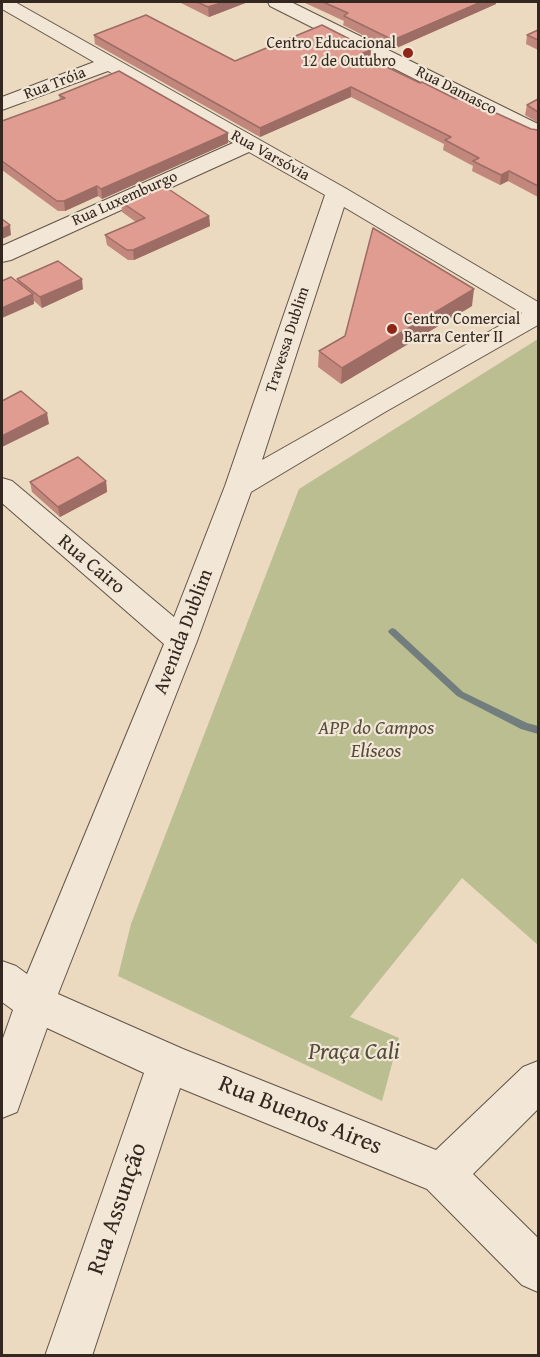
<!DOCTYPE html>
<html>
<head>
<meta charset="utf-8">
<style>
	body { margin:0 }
	#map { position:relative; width:540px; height:1357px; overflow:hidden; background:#ebd9c0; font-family:"Gentium Book Plus",serif }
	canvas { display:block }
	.frame { position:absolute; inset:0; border:3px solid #33271f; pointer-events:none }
</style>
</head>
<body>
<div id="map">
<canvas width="540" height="1357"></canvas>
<div class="frame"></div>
</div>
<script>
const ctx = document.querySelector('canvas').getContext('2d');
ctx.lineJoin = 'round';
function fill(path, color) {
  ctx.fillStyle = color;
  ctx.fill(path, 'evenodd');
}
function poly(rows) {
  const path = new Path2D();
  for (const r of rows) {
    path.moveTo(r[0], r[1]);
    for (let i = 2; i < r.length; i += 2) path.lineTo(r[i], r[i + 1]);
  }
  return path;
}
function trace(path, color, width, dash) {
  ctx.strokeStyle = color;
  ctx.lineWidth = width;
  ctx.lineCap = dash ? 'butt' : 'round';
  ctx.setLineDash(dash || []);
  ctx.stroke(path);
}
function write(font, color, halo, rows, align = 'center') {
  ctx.font = font + ' "Gentium Book Plus",serif';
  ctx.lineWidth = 4.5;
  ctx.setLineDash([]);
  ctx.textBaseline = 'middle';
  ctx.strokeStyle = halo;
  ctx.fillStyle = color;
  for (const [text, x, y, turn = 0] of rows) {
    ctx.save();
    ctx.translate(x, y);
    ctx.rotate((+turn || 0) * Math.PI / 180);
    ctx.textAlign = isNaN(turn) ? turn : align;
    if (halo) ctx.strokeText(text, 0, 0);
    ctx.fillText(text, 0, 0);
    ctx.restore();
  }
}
const green = poly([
	[538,339,538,945,462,878,350,1017,399,1038,382,1101,118,976,131,924,299,489]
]);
const stream = poly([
	[392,628,395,629,463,692,527,723,538,726,538,734,521,729,457,696,389,633,388,631,392,628]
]);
const minor = poly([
	[2,2,15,2,345,188,538,302,538,325,385,412,251,492,197,641,58,994,183,1049,436,1150,523,1067,538,1061,538,1109,473,1174,538,1238,538,1292,522,1285,427,1189,180,1088,92,1356,45,1356,144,1073,47,1028,17,1112,2,1118,2,1041,13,1010,2,1002,2,961,16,966,27,974,164,644,2,503,2,478,12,481,174,617,225,486,325,195,249,152,11,260,2,262,2,246,233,143,108,71,2,110,2,97,94,62,2,9,2,2],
	[344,207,522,313,262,460,344,207],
	[268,2,291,2,538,124,538,138,530,137,270,6,268,2]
]);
const wall = poly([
	[179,2,248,2,209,17],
	[303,2,496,2,496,4,392,50,343,25,344,21],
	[538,30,538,50,526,44,527,35],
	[94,35,235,61,371,50,370,59,420,83,531,129,538,130,538,197,508,181,500,185,472,171,473,166,443,150,444,144,351,97,260,137,95,44],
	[59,95,228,133,228,143,102,199,98,196,65,211,58,211,2,170,2,121,60,100],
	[538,99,538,123,525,115,527,105],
	[121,202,209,216,210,226,134,260,128,260,107,245,105,235,136,222,122,212],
	[17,279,83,289,42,308,34,301,34,304,18,282],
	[472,306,341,384,318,367,319,351],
	[106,481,107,492,60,517,32,492,30,482]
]);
const shadedWall = poly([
	[224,2,248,2,209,17,208,7],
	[481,2,496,2,496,4,392,50,393,40],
	[371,50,370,59,360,54],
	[351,87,351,97,260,137,260,128],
	[228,133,228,143,102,199,101,189],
	[509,171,508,181,500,185,501,175],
	[97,186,98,196,65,211,64,201],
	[209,216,210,226,134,260,133,250],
	[10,225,11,235,2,239,2,229],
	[82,279,83,289,42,308,40,297],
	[474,289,472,306,341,384,342,368],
	[33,294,34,304,2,318,2,308],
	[47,413,49,424,2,447,2,436],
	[106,481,107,492,60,517,58,507]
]);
const building = poly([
	[197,2,224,2,208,7,197,2],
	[323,2,481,2,393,40,344,16,348,13,323,2],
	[146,15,235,61,322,25,371,50,360,54,420,83,422,82,456,99,461,97,531,129,538,130,538,186,509,171,501,175,473,161,479,158,445,140,451,137,351,87,260,128,94,35,146,15],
	[538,30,538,40,527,35,538,30],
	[119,71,228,133,101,189,97,186,64,201,57,201,2,161,2,121,65,98,59,95,119,71],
	[538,99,538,112,527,105,538,99],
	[161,184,209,216,133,250,127,250,105,235,145,218,121,202,161,184],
	[2,219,10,225,2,229,2,219],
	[373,228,474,289,342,368,319,351,345,336,373,228],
	[58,261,82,279,40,297,17,279,58,261],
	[11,277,33,294,2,308,2,281,11,277],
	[21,391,47,413,2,436,2,401,21,391],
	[78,457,106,481,58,507,30,482,78,457]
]);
const markers = [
	[408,53,6,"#8f2418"],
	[392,329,6,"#8f2418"]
];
const farPoinames = [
	["Centro Educacional",396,44],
	["12 de Outubro",396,62],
	["Centro Comercial",404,320,"left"],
	["Barra Center II",404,338,"left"]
];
const farStreetnames = [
	["Rua Tróia",55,84,-21],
	["Rua Damasco",456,91,27],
	["Rua Varsóvia",270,156,29],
	["Rua Luxemburgo",125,199,-24],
	["Travessa Dublim",288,340,-72]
];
const streetNames = [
	["Rua Cairo",91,565,40],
	["Avenida Dublim",184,632,-69]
];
const parkNames = [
	["APP do Campos",376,729],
	["Elíseos",376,752]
];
const nearParknames = [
	["Praça Cali",354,1053]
];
const nearStreetnames = [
	["Rua Buenos Aires",300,1116,22],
	["Rua Assunção",118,1209,-71]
];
fill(green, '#babe91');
fill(stream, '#727e7d');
trace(minor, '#615447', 2);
fill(minor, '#f2e6d6');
fill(wall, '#c1867c');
fill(shadedWall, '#9d6d65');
fill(building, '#e09c90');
trace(building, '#9d6d65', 1.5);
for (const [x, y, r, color] of markers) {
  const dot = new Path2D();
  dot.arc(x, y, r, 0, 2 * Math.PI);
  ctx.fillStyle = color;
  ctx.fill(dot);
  trace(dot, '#f2e6d6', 2);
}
write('16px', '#33271f', '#f2e6d6', farPoinames, 'right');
write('16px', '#33271f', '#f2e6d6', farStreetnames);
write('20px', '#33271f', '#f2e6d6', streetNames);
write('italic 20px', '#554d3c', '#f2e6d6', parkNames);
write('italic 24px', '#554d3c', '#f2e6d6', nearParknames);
write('24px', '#33271f', '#f2e6d6', nearStreetnames);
</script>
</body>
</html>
